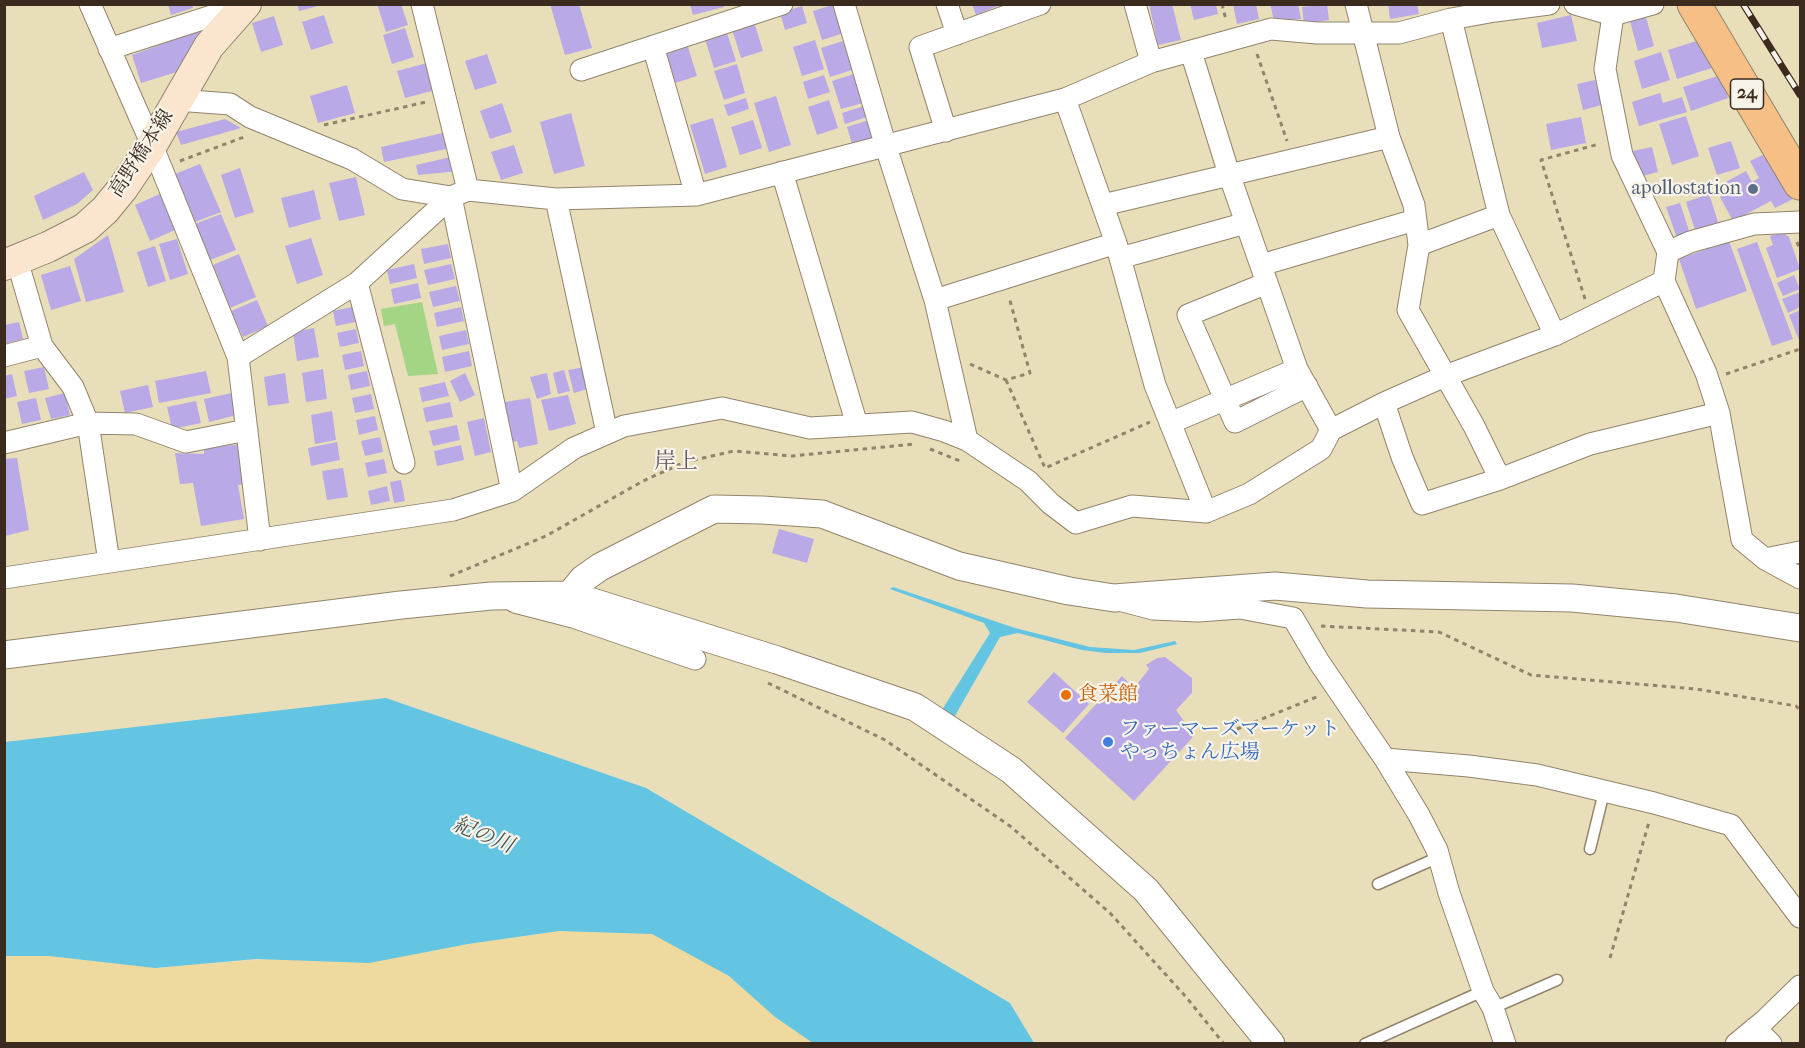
<!DOCTYPE html>
<html>
<head>
<meta charset="utf-8">
<style>
	body { margin:0 }
	#map { position:relative; width:1805px; height:1048px; overflow:hidden; background:#e9deba; font-family:"IM FELL French Canon",serif }
	canvas { display:block }
	.frame { position:absolute; inset:0; border:6px solid #3b2a1e; pointer-events:none }
</style>
</head>
<body>
<div id="map">
<canvas width="1805" height="1048"></canvas>
<div class="frame"></div>
</div>
<script>
const ctx = document.querySelector('canvas').getContext('2d');
ctx.lineJoin = 'round';
function fill(path, color) {
  ctx.fillStyle = color;
  ctx.fill(path, 'evenodd');
}
function poly(rows) {
  const path = new Path2D();
  for (const r of rows) {
    path.moveTo(r[0], r[1]);
    for (let i = 2; i < r.length; i += 2) path.lineTo(r[i], r[i + 1]);
  }
  return path;
}
function trace(path, color, width, dash) {
  ctx.strokeStyle = color;
  ctx.lineWidth = width;
  ctx.lineCap = dash ? 'butt' : 'round';
  ctx.setLineDash(dash || []);
  ctx.stroke(path);
}
function write(font, color, halo, rows, align = 'center') {
  ctx.font = font + ' "IM FELL French Canon","Noto Serif JP",serif';
  ctx.lineWidth = 4.5;
  ctx.setLineDash([]);
  ctx.textBaseline = 'middle';
  ctx.strokeStyle = halo;
  ctx.fillStyle = color;
  for (const [text, x, y, turn = 0] of rows) {
    ctx.save();
    ctx.translate(x, y);
    ctx.rotate((+turn || 0) * Math.PI / 180);
    ctx.textAlign = isNaN(turn) ? turn : align;
    if (halo) ctx.strokeText(text, 0, 0);
    ctx.fillText(text, 0, 0);
    ctx.restore();
  }
}
const green = poly([
	[422,302,438,374,408,376,395,324,384,326,381,309]
]);
const sand = poly([
	[560,931,652,934,729,976,775,1017,813,1043,5,1044,5,956,49,956,155,968,468,944]
]);
const water = poly([
	[893,587,1015,628,1090,647,1134,650,1175,641,1177,644,1140,653,1106,653,1082,650,1018,633,1000,637,952,721,940,713,990,633,984,623,890,589],
	[386,698,646,788,1010,1003,1034,1043,813,1043,775,1017,729,976,652,934,559,931,468,944,369,963,256,959,155,968,49,956,5,956,5,742]
]);
const building = poly([
	[168,4,192,4,193,8,171,15],
	[297,4,322,4,322,5,299,11],
	[377,4,401,4,408,25,386,32],
	[550,4,579,4,592,48,565,55],
	[690,4,724,4,724,7,693,15],
	[835,4,844,33,822,40,813,11],
	[972,4,1000,4,1000,5,976,15],
	[1149,4,1172,4,1181,40,1158,45],
	[1190,4,1216,4,1218,14,1194,20],
	[1233,4,1256,4,1259,19,1237,24],
	[1270,4,1298,4,1301,19,1274,20],
	[1327,4,1329,20,1304,24,1302,7],
	[1388,4,1417,4,1419,14,1390,19],
	[802,6,807,23,785,30,780,13],
	[324,15,333,43,311,50,302,22],
	[1571,15,1577,41,1542,48,1537,23],
	[274,16,283,45,261,52,252,23],
	[1646,17,1654,46,1638,51,1630,21],
	[754,22,763,51,741,58,732,29],
	[405,28,414,57,392,64,383,35],
	[201,30,180,71,141,83,132,55],
	[727,33,736,61,714,68,705,39],
	[1703,39,1712,68,1677,79,1668,50],
	[815,40,824,69,802,76,793,47],
	[843,41,852,70,830,77,821,48],
	[688,47,697,76,675,83,666,54],
	[1661,52,1670,80,1642,89,1634,61],
	[487,54,497,83,475,90,465,61],
	[427,63,435,90,405,98,397,71],
	[737,64,745,93,724,100,714,71],
	[854,74,863,103,841,109,832,81],
	[824,75,830,92,808,99,803,82],
	[1721,75,1728,98,1691,111,1683,87],
	[1595,80,1602,105,1583,110,1577,84],
	[347,85,355,113,318,123,310,96],
	[1660,93,1663,103,1682,97,1687,112,1639,126,1632,102],
	[776,96,791,145,769,152,754,103],
	[746,98,749,109,728,116,724,105],
	[829,100,838,128,817,135,808,107],
	[502,103,512,132,490,139,480,111],
	[864,106,867,117,845,124,842,113],
	[571,113,585,166,554,174,540,122],
	[1686,116,1699,156,1672,165,1659,124],
	[1581,117,1586,143,1551,150,1546,124],
	[713,118,727,167,705,174,690,125],
	[225,119,241,128,181,145,176,132],
	[753,120,762,148,740,155,731,127],
	[869,120,874,137,852,144,847,127],
	[447,132,451,148,384,162,381,147],
	[1731,141,1740,168,1717,175,1708,148],
	[514,145,523,173,501,180,491,152],
	[1652,147,1658,172,1639,177,1633,151],
	[1769,152,1793,199,1775,208,1771,201,1733,221,1720,197,1729,192,1724,183,1746,171,1752,182,1759,178,1750,161],
	[455,156,459,171,418,175,416,165],
	[200,164,221,212,195,222,175,174],
	[240,168,254,212,235,218,221,175],
	[84,172,93,190,77,204,43,220,34,196],
	[356,177,365,215,339,221,329,183],
	[314,190,321,219,289,228,281,198],
	[160,194,175,230,150,241,135,205],
	[1709,194,1719,225,1696,233,1686,202],
	[1680,203,1690,234,1677,238,1666,207],
	[221,214,236,250,210,260,195,224],
	[1782,232,1789,237,1800,269,1777,278,1766,248,1773,245,1770,236],
	[108,235,124,292,86,302,74,259],
	[311,238,323,275,297,284,285,246],
	[177,239,188,274,170,280,159,244],
	[1729,241,1747,291,1696,309,1679,259],
	[1757,242,1793,339,1772,346,1737,249],
	[448,244,451,258,424,264,421,249],
	[155,246,166,281,148,287,137,252],
	[239,254,256,297,230,308,213,265],
	[414,264,417,278,390,284,387,270],
	[451,264,455,279,428,285,424,270],
	[70,266,81,301,51,310,41,275],
	[1794,275,1800,289,1783,296,1777,283],
	[418,283,421,298,394,304,391,289],
	[456,286,460,301,433,307,429,292],
	[1800,292,1800,307,1788,313,1782,299],
	[257,300,268,326,243,337,231,311],
	[352,307,355,322,336,326,333,311],
	[461,307,464,321,437,327,434,313],
	[1800,310,1800,343,1789,315],
	[19,322,23,339,4,344,4,325],
	[314,328,319,357,297,361,293,332],
	[356,329,359,343,340,347,337,333],
	[466,330,469,344,442,350,439,336],
	[361,351,364,366,345,370,342,355],
	[469,351,472,366,445,372,442,357],
	[44,367,49,389,29,393,24,371],
	[585,367,591,388,574,393,568,370],
	[323,369,327,399,306,402,302,373],
	[564,370,570,391,558,394,553,373],
	[206,371,211,393,159,403,155,381],
	[367,371,370,386,351,390,348,375],
	[285,373,289,403,268,406,264,377],
	[465,373,475,395,460,402,450,381],
	[547,373,551,394,537,399,530,377],
	[12,374,17,396,4,399,4,376],
	[445,382,449,396,422,402,419,388],
	[148,385,153,407,125,413,120,391],
	[65,393,70,415,51,419,45,398],
	[232,393,237,415,209,422,204,399],
	[371,394,374,409,355,413,352,398],
	[568,395,576,424,549,431,541,400],
	[36,398,41,420,22,424,17,402],
	[530,398,538,444,519,448,517,441,510,443,499,403],
	[196,401,201,423,172,429,167,407],
	[450,402,453,417,426,422,423,408],
	[332,411,336,440,315,444,311,415],
	[375,416,378,430,359,435,356,420],
	[484,418,491,452,475,456,467,422],
	[457,425,460,440,433,446,429,431],
	[380,437,383,452,365,456,361,441],
	[337,442,340,460,311,466,308,448],
	[243,444,246,484,238,485,244,519,201,526,193,483,180,484,175,453,204,454,204,448],
	[461,445,464,460,437,466,434,451],
	[17,458,29,530,5,536,4,459],
	[384,459,387,473,368,477,365,463],
	[343,468,348,497,327,500,322,471],
	[401,480,405,501,394,503,390,482],
	[387,486,390,501,371,505,368,491],
	[779,529,814,539,807,563,772,553],
	[1165,657,1192,678,1192,693,1176,710,1184,721,1181,726,1193,737,1134,801,1065,738,1122,676,1134,688,1149,669,1146,665,1157,658],
	[1054,672,1089,704,1063,733,1027,702]
]);
const path = poly([
	[1222,4,1226,20],
	[1257,54,1287,141],
	[324,125,426,102],
	[180,161,244,137],
	[1797,242,1800,250],
	[1585,299,1541,160,1599,144],
	[970,364,1006,380,1030,373,1009,297],
	[1726,374,1800,349],
	[1006,380,1045,468,1150,422],
	[930,449,960,461],
	[450,576,546,536,643,481,685,462,734,451,792,456,915,444],
	[1321,626,1439,632,1531,675,1696,689,1796,706,1800,710],
	[768,683,885,740,1010,826,1110,913,1186,997,1224,1044],
	[1237,729,1319,696],
	[1610,958,1649,822]
]);
const service = poly([
	[1590,849,1604,792],
	[1378,884,1439,857],
	[1493,1008,1557,980],
	[1365,1044,1483,991]
]);
const minor = poly([
	[90,4,152,145,238,357],
	[422,4,468,190],
	[844,4,886,147,935,300,967,440],
	[947,4,957,34],
	[1135,4,1151,62],
	[1356,4,1389,137,1414,205,1419,245,1408,310,1474,426,1500,479,1590,444,1719,413],
	[1575,4,1613,15,1653,4],
	[1495,11,1549,4],
	[1613,15,1605,69,1622,155,1668,252],
	[1451,19,1499,215,1555,335],
	[653,46,696,195],
	[109,49,243,6],
	[1191,52,1229,174,1297,369,1331,430],
	[581,70,782,4],
	[1065,99,1116,243,1155,385,1206,512],
	[177,100,230,104,250,117,352,159,402,189,451,197,468,190,556,199,696,195,1065,99,1151,62,1271,29,1317,33,1399,33,1451,19,1495,11,1492,4],
	[946,131,920,47,1040,4],
	[782,172,857,425],
	[451,197,512,491],
	[556,199,607,433],
	[1103,205,1389,137],
	[1800,222,1754,224,1690,242,1668,252,1664,281,1706,373,1719,413,1742,540,1765,559,1800,578],
	[1419,245,1499,215],
	[1120,258,1246,223],
	[1261,265,1415,220],
	[357,283,404,463],
	[1267,283,1188,315,1235,422,1307,386],
	[935,300,1116,243],
	[4,356,42,346],
	[1384,403,1402,457,1422,504,1500,479],
	[1170,423,1297,369],
	[4,443,88,423,73,387,42,346,17,260],
	[260,540,238,357,357,283,451,197],
	[1765,559,1800,552],
	[109,562,88,423,136,424,186,442,247,430],
	[4,578,453,510,512,491,574,448,624,426,722,408,810,428,912,422,944,431,967,440,1028,481,1051,504,1076,523,1132,506,1206,512,1249,494,1321,449,1331,430,1384,403,1445,376,1555,335,1664,281],
	[1123,601,1153,609,1198,611,1240,608,1293,618,1319,662,1385,759,1419,815,1437,850,1449,893,1483,991,1493,1008,1505,1044],
	[515,602,573,617,695,659],
	[1385,759,1469,766,1537,775,1654,803,1731,825,1800,917],
	[1755,1028,1771,1044],
	[1736,1044,1764,1021,1800,986]
]);
const tertiary = poly([
	[570,595,583,579,600,567,714,509,762,510,822,514,959,566,1069,591,1114,598,1275,586,1367,594,1572,598,1676,608,1800,628],
	[4,655,401,605,491,596,570,595,777,660,915,707,1011,770,1146,890,1271,1044]
]);
const secondary = poly([
	[4,265,48,247,85,228,105,210,123,188,152,145,209,46,246,4]
]);
const trunk = poly([
	[1694,4,1800,183]
]);
const rail = poly([
	[1743,4,1800,95]
]);
const markers = [
	[1753,189,6,"#5c6f8a"],
	[1066,695,6,"#e8710a"],
	[1108,742,6,"#3f7fe0"]
];
const shields = [
	[1747,94,33]
];
const shieldNames = [
	["24",1747,94]
];
const streetNames = [
	["高野橋本線",142,154,-57]
];
const serviceNames = [
	["apollostation",1741,189]
];
const foodNames = [
	["食菜館",1078,695]
];
const shopNames = [
	["ファーマーズマーケット",1120,730],
	["やっちょん広場",1120,753]
];
const waterNames = [
	["紀の川",483,836,22]
];
const quarterNames = [
	["岸上",676,463]
];
fill(green, '#a3d584');
fill(sand, '#eeda9e');
fill(water, '#63c5e1');
fill(building, '#b9a9e7');
trace(service, '#92846c', 13);
trace(minor, '#92846c', 23);
trace(tertiary, '#92846c', 29);
trace(secondary, '#92846c', 32);
trace(trunk, '#92846c', 35);
trace(path, '#92846c', 3, [4.5, 4.5]);
trace(service, '#fff', 10);
trace(minor, '#fff', 21);
trace(tertiary, '#fff', 27);
trace(secondary, '#fbe5cf', 30);
trace(trunk, '#f5bf86', 33);
trace(rail, '#3b2a1e', 7);
trace(rail, '#f7f3e8', 4.5, [14]);
for (const [x, y, r, color] of markers) {
  const dot = new Path2D();
  dot.arc(x, y, r, 0, 2 * Math.PI);
  ctx.fillStyle = color;
  ctx.fill(dot);
  trace(dot, '#f7f3e8', 2);
}
for (const [x, y, w] of shields) {
  const box = new Path2D();
  box.roundRect(x - w / 2, y - 15, w, 30, 4.5);
  ctx.fillStyle = '#f7f3e8';
  ctx.fill(box);
  trace(box, '#3b2a1e', 1.5);
}
write('bold 18px', '#3b2a1e', null, shieldNames);
write('20px', '#3b2a1e', '#f7f3e8', streetNames);
write('20px', '#4e5e75', '#f7f3e8', serviceNames, 'right');
write('20px', '#c56008', '#f7f3e8', foodNames, 'left');
write('20px', '#366cbe', '#f7f3e8', shopNames, 'left');
write('italic 21px', '#475858', '#f7f3e8', waterNames);
write('22px', '#675664', '#f7f3e8', quarterNames);
</script>
</body>
</html>
